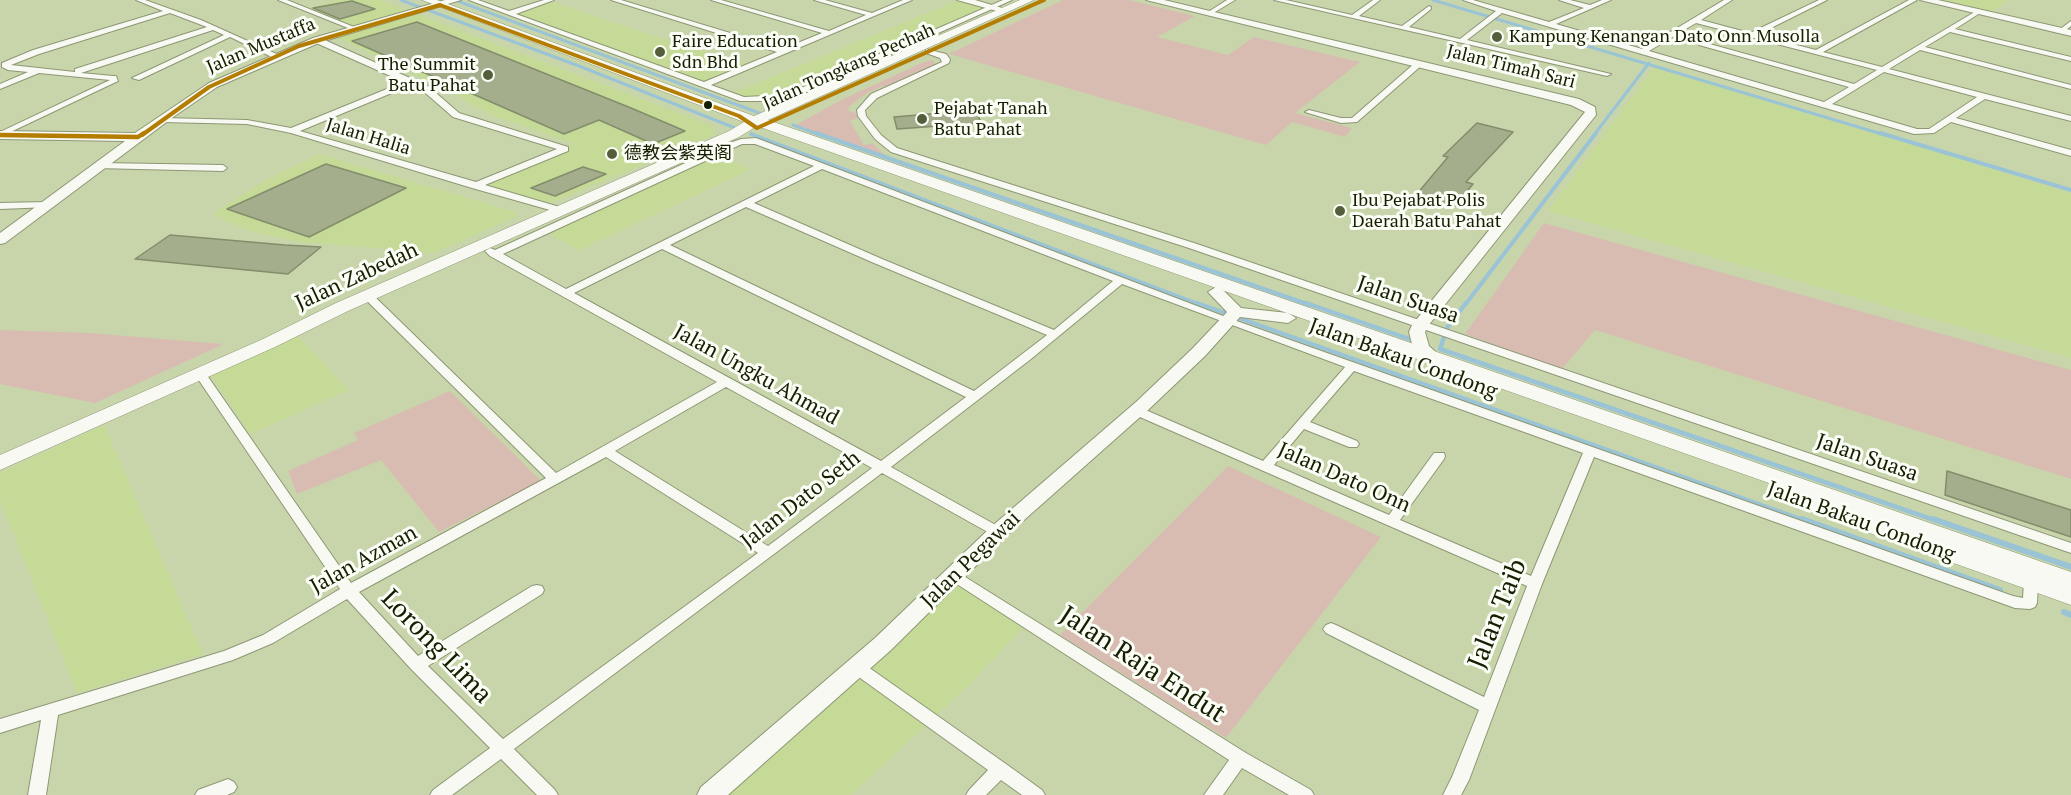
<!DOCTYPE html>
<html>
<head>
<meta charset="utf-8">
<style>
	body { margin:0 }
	canvas { display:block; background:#c8d5aa }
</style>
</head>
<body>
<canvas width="2071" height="795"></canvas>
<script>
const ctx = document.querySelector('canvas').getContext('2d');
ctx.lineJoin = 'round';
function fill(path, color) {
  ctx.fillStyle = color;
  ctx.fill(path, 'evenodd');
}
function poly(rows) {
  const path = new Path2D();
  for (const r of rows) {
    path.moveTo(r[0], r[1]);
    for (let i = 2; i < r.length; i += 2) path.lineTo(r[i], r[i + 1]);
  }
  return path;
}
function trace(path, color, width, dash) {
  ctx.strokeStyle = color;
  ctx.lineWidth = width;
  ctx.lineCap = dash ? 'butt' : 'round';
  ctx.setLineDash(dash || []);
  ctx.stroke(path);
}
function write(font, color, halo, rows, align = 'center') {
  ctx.font = font + ' "PT Serif","Noto Sans SC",serif';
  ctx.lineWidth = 6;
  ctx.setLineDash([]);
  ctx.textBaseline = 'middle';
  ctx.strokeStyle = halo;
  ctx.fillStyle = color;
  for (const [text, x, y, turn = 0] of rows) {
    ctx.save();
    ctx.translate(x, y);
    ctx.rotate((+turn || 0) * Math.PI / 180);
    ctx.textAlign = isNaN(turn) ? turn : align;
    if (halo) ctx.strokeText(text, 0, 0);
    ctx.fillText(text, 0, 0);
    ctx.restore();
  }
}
const built = poly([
	[338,0,380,0,713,126,714,135,548,204,476,183,575,144,496,117,472,105,448,90,329,34,348,28,301,10],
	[547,0,645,33,753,66,706,86,507,13],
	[959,0,997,6,788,98,760,101,728,95],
	[1929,0,2009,0,1989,14],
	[1655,66,2071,193,2071,358,1548,211],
	[712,153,751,169,580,250,539,229],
	[319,154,515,212,517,216,434,253,300,242,249,231,217,217,215,213,223,207,266,180],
	[296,334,349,390,250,434,210,374],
	[104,425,203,654,77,693,0,499,0,473],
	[950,566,1032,618,968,686,851,795,702,795,698,791,882,630]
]);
const green = poly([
	[1063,0,1129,0,1195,16,1157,37,1228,55,1254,37,1360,62,1295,113,1352,128,1345,137,1292,122,1266,145,949,54],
	[933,60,935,65,889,88,883,86,867,93,850,106,848,111,855,112,858,118,850,121,864,145,872,143,886,156,796,125,841,100,924,62],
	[1544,223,2071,370,2071,479,1595,330,1562,369,1465,334],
	[0,330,90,333,224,344,95,403,0,384],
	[450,391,541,481,439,532,381,460,297,494,288,471,358,440,354,433],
	[1228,466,1381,537,1226,738,1060,635]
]);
const streamFar3 = poly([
	[401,0,579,66,735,128],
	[455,0,762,114],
	[1433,0,1885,135],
	[793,125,820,135],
	[1594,135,1649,63]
]);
const streamFar2 = poly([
	[816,133,1310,305],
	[1880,133,2071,190],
	[751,134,1201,305],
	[1465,305,1596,133]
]);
const streamFar1 = poly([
	[1197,303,1806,521],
	[1306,303,1415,341],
	[1466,303,1447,328,1440,349,1937,521]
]);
const stream = poly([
	[1802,519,2000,590],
	[1933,519,2071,567],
	[2064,612,2071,615]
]);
const building = poly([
	[352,1,375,9,340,19,313,8,352,1],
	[417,22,631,108,685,131,653,144,599,120,564,134,352,41,417,22],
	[976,110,981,123,897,129,894,117,976,110],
	[1477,123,1513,132,1466,182,1473,184,1455,206,1416,195,1448,157,1443,156,1477,123],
	[326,164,406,188,309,237,227,209,326,164],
	[583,167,606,174,555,196,531,188,583,167],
	[170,235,285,245,321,247,288,274,135,259,170,235],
	[1947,471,2071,510,2071,537,1945,495,1947,471]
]);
const street = poly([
	[136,0,145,0,201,20,281,56,274,58,230,37,139,80,132,78,224,35,213,30,81,73,113,76,116,76,118,81,0,137,0,132,110,80,39,73,0,89,0,84,28,72,8,70,2,67,2,63,33,50,163,11,136,0],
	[170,13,207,27,75,69,75,72,11,65,39,54,170,13],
	[278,0,287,0,359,29,353,30,278,0],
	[469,0,478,0,509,11,544,0,554,0,516,14,704,82,777,52,611,0,621,0,783,49,822,33,711,0,721,0,829,31,866,15,814,0,825,0,872,13,903,0,912,0,711,85,744,97,785,95,1003,0,1012,0,802,94,786,99,761,101,740,101,469,0],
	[1227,0,1235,0,1210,15,1205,14,1227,0],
	[1274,0,1286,0,1352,15,1373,0,1380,0,1359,16,1402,26,1429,6,1431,7,1431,9,1409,27,1460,39,1496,11,1463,0,1473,0,1549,22,1584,8,1559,0,1570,0,1590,5,1602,0,1611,0,1556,24,1642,49,1724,0,1732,0,1701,20,1750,33,1819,0,1827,0,1757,35,1816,50,1909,0,1917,0,1823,52,1882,67,1978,10,1981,12,1980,13,1955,29,2071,57,2071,61,1950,32,1925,47,2071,85,2071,89,1920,50,1889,69,2071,116,2071,121,1985,99,1956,118,2071,150,2071,156,1951,122,1934,133,1914,134,1502,13,1467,40,1611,74,1607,76,1274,0],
	[1696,23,1877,70,1854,84,1706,43,1699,45,1849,87,1824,102,1649,51,1696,23],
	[1884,72,1977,97,1929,129,1917,129,1832,104,1884,72],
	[2071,21,2071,26,2063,32,2059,32,2059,30,2071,21],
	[314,38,320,38,428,86,459,113,568,147,568,151,485,185,563,208,563,212,557,212,472,188,291,133,247,124,163,122,159,120,163,118,247,120,291,128,404,82,314,42,314,38],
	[411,85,422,90,453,117,557,149,476,182,300,131,411,85],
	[926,49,946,54,950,59,949,63,877,98,865,110,866,116,881,135,897,148,1197,244,2071,543,2071,553,1189,248,891,152,875,139,858,116,857,110,871,94,942,62,940,58,926,53,926,49],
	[1415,63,1422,65,1357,122,1341,123,1305,112,1309,110,1341,118,1352,118,1415,63],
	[756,138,1231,319,2013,596,2023,598,2024,582,2026,578,2031,577,2036,578,2038,582,2037,603,2035,607,2030,609,2015,608,1594,457,1542,584,1469,780,1461,795,1443,795,1452,777,1479,710,1326,633,1323,629,1326,625,1331,623,1336,625,1484,697,1527,586,1133,414,1131,411,1133,408,1141,408,1263,461,1345,367,1122,284,1031,359,891,467,1003,529,1005,532,1003,535,993,535,882,473,514,749,555,790,558,795,537,795,501,759,452,795,430,795,433,790,490,748,411,669,347,599,273,643,233,660,58,715,46,795,28,795,41,720,0,733,0,719,224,651,263,635,340,589,194,373,196,371,204,371,351,583,546,478,364,298,363,296,364,294,372,294,556,473,717,382,490,256,485,251,490,248,495,250,727,144,741,139,756,138],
	[742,144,755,144,814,166,566,289,503,254,742,144],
	[822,169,1113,281,1054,330,882,259,754,203,822,169],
	[746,207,874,263,1047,335,974,391,670,245,746,207],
	[662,249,966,397,881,461,574,293,662,249],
	[1354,371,1583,453,1531,576,1400,520,1444,459,1445,456,1444,453,1434,453,1389,515,1274,465,1304,429,1349,447,1357,447,1359,444,1357,441,1310,422,1354,371],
	[726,387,872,468,768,546,615,451,726,387],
	[606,457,758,553,503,739,428,666,542,594,544,590,542,586,537,585,532,586,418,656,359,592,606,457],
	[99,163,223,165,227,168,223,171,96,168,95,166,99,163],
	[47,202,50,203,50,207,0,209,0,203,47,202],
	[954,570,1246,753,1311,790,1314,795,1289,795,1242,768,1223,795,1204,795,1229,760,949,579,947,575,949,571,954,570],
	[855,660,861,662,1006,764,1042,790,1045,795,1022,795,1001,780,986,795,966,795,969,790,988,770,849,670,847,666,849,662,855,660],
	[228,779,234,782,237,787,234,792,227,795,195,795,198,790,228,779]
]);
const secondary = poly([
	[445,0,461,0,321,42,217,87,176,115,5,243,0,244,0,233,125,141,0,139,0,131,135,133,209,83,313,38,445,0],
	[957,0,975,0,1009,10,1004,13,957,0],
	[1146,0,1164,0,1579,99,1595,107,1596,115,1428,326,1425,332,1429,346,1440,356,1437,360,1431,361,1425,360,1413,348,1409,332,1412,325,1585,112,1571,105,1146,0],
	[1920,0,1938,0,2071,30,2071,36,1920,0],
	[1216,287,1222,289,1241,308,1288,313,1296,318,1288,323,1240,317,1205,356,1148,410,1005,537,891,650,728,795,697,795,701,787,875,638,991,527,1136,402,1193,348,1227,312,1208,292,1216,287]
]);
const primary = poly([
	[422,0,437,0,754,116,1020,0,1034,0,768,120,2071,572,2071,605,1777,500,1774,495,1777,490,1783,488,757,126,739,137,348,311,275,347,0,470,0,455,263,339,336,303,729,131,744,122,422,0]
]);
const bus1Far1 = poly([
	[440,5,739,116,757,128,1044,0],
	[142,135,209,87,299,46,440,5]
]);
const bus1 = poly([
	[0,135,138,137,144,133]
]);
const markers = [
	[1497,37,6,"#545e3b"],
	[660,52,6,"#545e3b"],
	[488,75,6,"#545e3b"],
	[708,105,5,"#161e00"],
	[922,119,6,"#545e3b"],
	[612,154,6,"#545e3b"],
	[1340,211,6,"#545e3b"]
];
const farPoinames = [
	["Kampung Kenangan Dato Onn Musolla",1509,37],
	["Faire Education",672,42],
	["Sdn Bhd",672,63],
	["The Summit",476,65,"right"],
	["Batu Pahat",476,86,"right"],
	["Pejabat Tanah",934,109],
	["Batu Pahat",934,130],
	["德教会紫英阁",624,154],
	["Ibu Pejabat Polis",1352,201],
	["Daerah Batu Pahat",1352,222]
];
const farStreetnames = [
	["Jalan Mustaffa",261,46,-23],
	["Jalan Tongkang Pechah",849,67,-24],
	["Jalan Timah Sari",1511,67,14],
	["Jalan Halia",368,137,17]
];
const streetNames = [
	["Jalan Zabedah",357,277,-25],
	["Jalan Suasa",1408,300,19],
	["Jalan Bakau Condong",1403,359,20],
	["Jalan Ungku Ahmad",756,375,29],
	["Jalan Suasa",1867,458,19],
	["Jalan Dato Onn",1344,478,24],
	["Jalan Dato Seth",801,500,-38],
	["Jalan Bakau Condong",1861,522,20],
	["Jalan Azman",364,560,-29],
	["Jalan Pegawai",971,560,-44]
];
const nearStreetnames = [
	["Jalan Taib",1498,614,-68],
	["Lorong Lima",436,647,46],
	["Jalan Raja Endut",1142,665,33]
];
fill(built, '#c6da97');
fill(green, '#d8bcb1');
trace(streamFar3, '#9ac4d5', 3);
trace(streamFar2, '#9ac4d5', 4);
trace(streamFar1, '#9ac4d5', 4.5);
trace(stream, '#9ac4d5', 6);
fill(building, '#a4ae8c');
trace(building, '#838d6b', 1.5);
trace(street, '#8d9775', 2);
trace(secondary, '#8d9775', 2);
trace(primary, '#8d9775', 1);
fill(street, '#f7f9f2');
fill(secondary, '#f7f9f2');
fill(primary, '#f7f9f2');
trace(bus1Far1, '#b47d00', 4);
trace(bus1, '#b47d00', 4.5);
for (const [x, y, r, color] of markers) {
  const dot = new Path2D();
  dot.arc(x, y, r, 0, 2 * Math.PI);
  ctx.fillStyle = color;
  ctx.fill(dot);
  trace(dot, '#fbfef6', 2);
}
write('18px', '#161e00', '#fbfef6', farPoinames, 'left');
write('18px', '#161e00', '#fbfef6', farStreetnames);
write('21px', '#161e00', '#fbfef6', streetNames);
write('26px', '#161e00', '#fbfef6', nearStreetnames);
</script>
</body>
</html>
